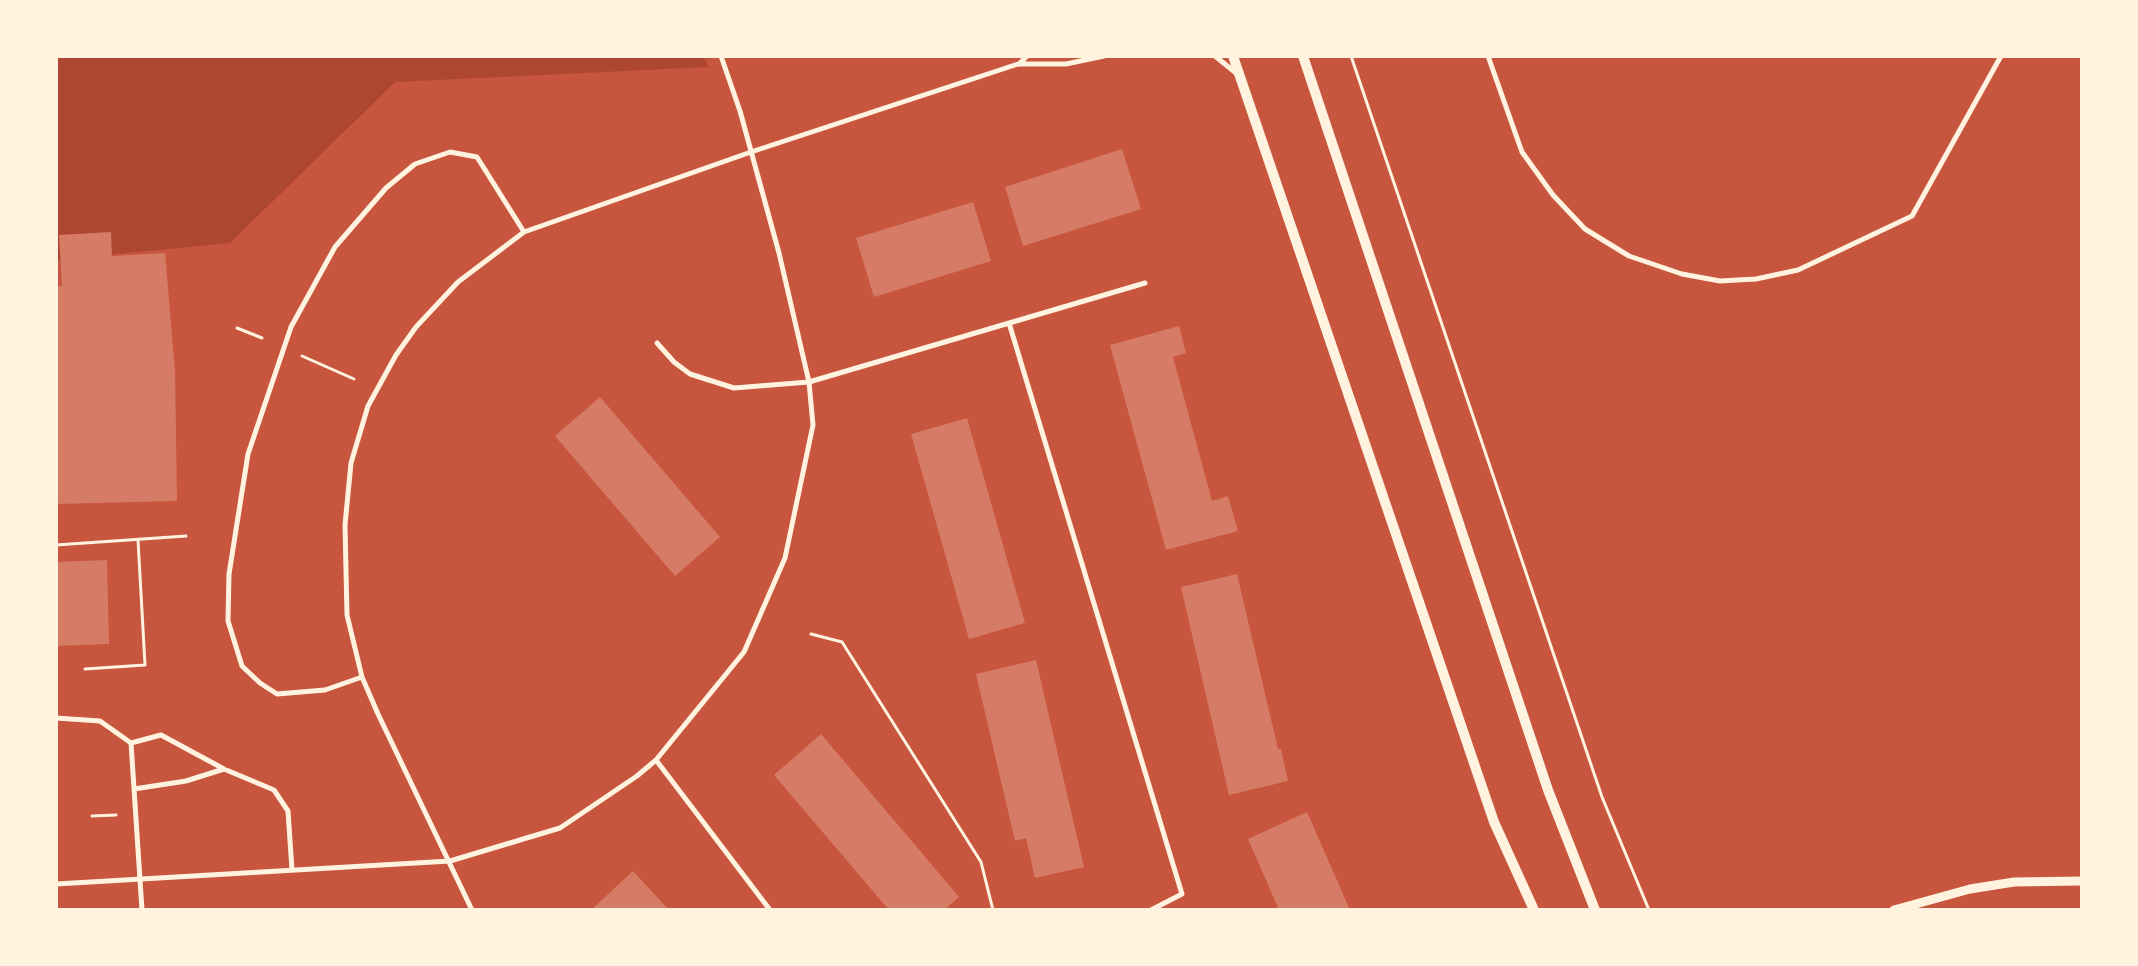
<!DOCTYPE html>
<html>
<head>
<meta charset="utf-8">
<style>
	body { margin:0 }
	#map { position:relative; width:2138px; height:966px; overflow:hidden; background:#c8553d; font-family:"Nunito Sans",sans-serif }
	canvas { display:block }
	.frame { position:absolute; inset:0; border:58px solid #fff3e0; pointer-events:none }
</style>
</head>
<body>
<div id="map">
<canvas width="2138" height="966"></canvas>
<div class="frame"></div>
</div>
<script>
const ctx = document.querySelector('canvas').getContext('2d');
ctx.lineJoin = 'round';
function fill(path, color) {
  ctx.fillStyle = color;
  ctx.fill(path, 'evenodd');
}
function poly(rows) {
  const path = new Path2D();
  for (const r of rows) {
    path.moveTo(r[0], r[1]);
    for (let i = 2; i < r.length; i += 2) path.lineTo(r[i], r[i + 1]);
  }
  return path;
}
function trace(path, color, width, dash) {
  ctx.strokeStyle = color;
  ctx.lineWidth = width;
  ctx.lineCap = dash ? 'butt' : 'round';
  ctx.setLineDash(dash || []);
  ctx.stroke(path);
}
const green = poly([
	[56,56,703,56,709,67,395,82,230,243,56,260]
]);
const building = poly([
	[1122,149,1141,209,1023,246,1005,187],
	[973,202,991,261,874,297,856,238],
	[111,232,112,256,165,253,175,371,177,501,56,504,56,286,62,286,59,235],
	[1179,326,1186,353,1173,357,1212,501,1228,496,1238,531,1166,550,1110,345],
	[600,397,720,537,675,576,555,436],
	[967,418,1025,623,969,639,911,434],
	[107,560,109,644,56,646,56,562],
	[1237,574,1278,749,1281,749,1288,781,1229,795,1181,587],
	[1036,660,1084,867,1035,878,1026,838,1015,841,976,674],
	[821,734,959,897,944,910,889,910,774,775],
	[1307,812,1350,910,1279,910,1248,839],
	[633,871,669,910,591,910]
]);
const path = poly([
	[1351,56,1602,797,1649,910],
	[237,328,262,338],
	[302,356,354,379],
	[56,545,186,536],
	[811,634,842,642,981,862,993,910],
	[85,669,145,665,138,540],
	[92,816,116,815]
]);
const minor = poly([
	[1215,56,1236,73],
	[1488,56,1522,152,1553,195,1585,229,1629,256,1682,274,1720,281,1756,279,1798,270,1912,216,2001,56],
	[1019,64,1027,56],
	[1009,323,1182,894,1151,910],
	[657,343,674,362,690,374,734,388,809,382,1145,283],
	[362,677,325,690,277,694,260,683,242,666,228,621,229,574,248,454,291,327,335,247,386,188,415,164,450,152,477,157,524,232],
	[56,718,100,721,131,743,161,735,224,769,274,790,288,811,292,870],
	[131,743,142,910],
	[656,760,770,910],
	[134,789,186,781,224,769],
	[56,884,450,861,560,828,637,776,656,760,744,652,785,558,813,425,809,382,779,253,740,111,721,56],
	[472,910,378,714,362,677,347,615,345,525,351,463,368,406,396,355,416,327,458,282,524,232,751,152,1018,64,1066,64,1104,56]
]);
const tertiary = poly([
	[1894,910,1970,889,2014,882,2082,881]
]);
const secondary = poly([
	[1233,56,1494,822,1534,910],
	[1303,56,1548,790,1595,910]
]);
fill(green, '#ae4732');
fill(building, '#d67c66');
trace(path, '#fff3e0', 3);
trace(minor, '#fff3e0', 5);
trace(tertiary, '#fff3e0', 9);
trace(secondary, '#fff3e0', 10);
</script>
</body>
</html>
